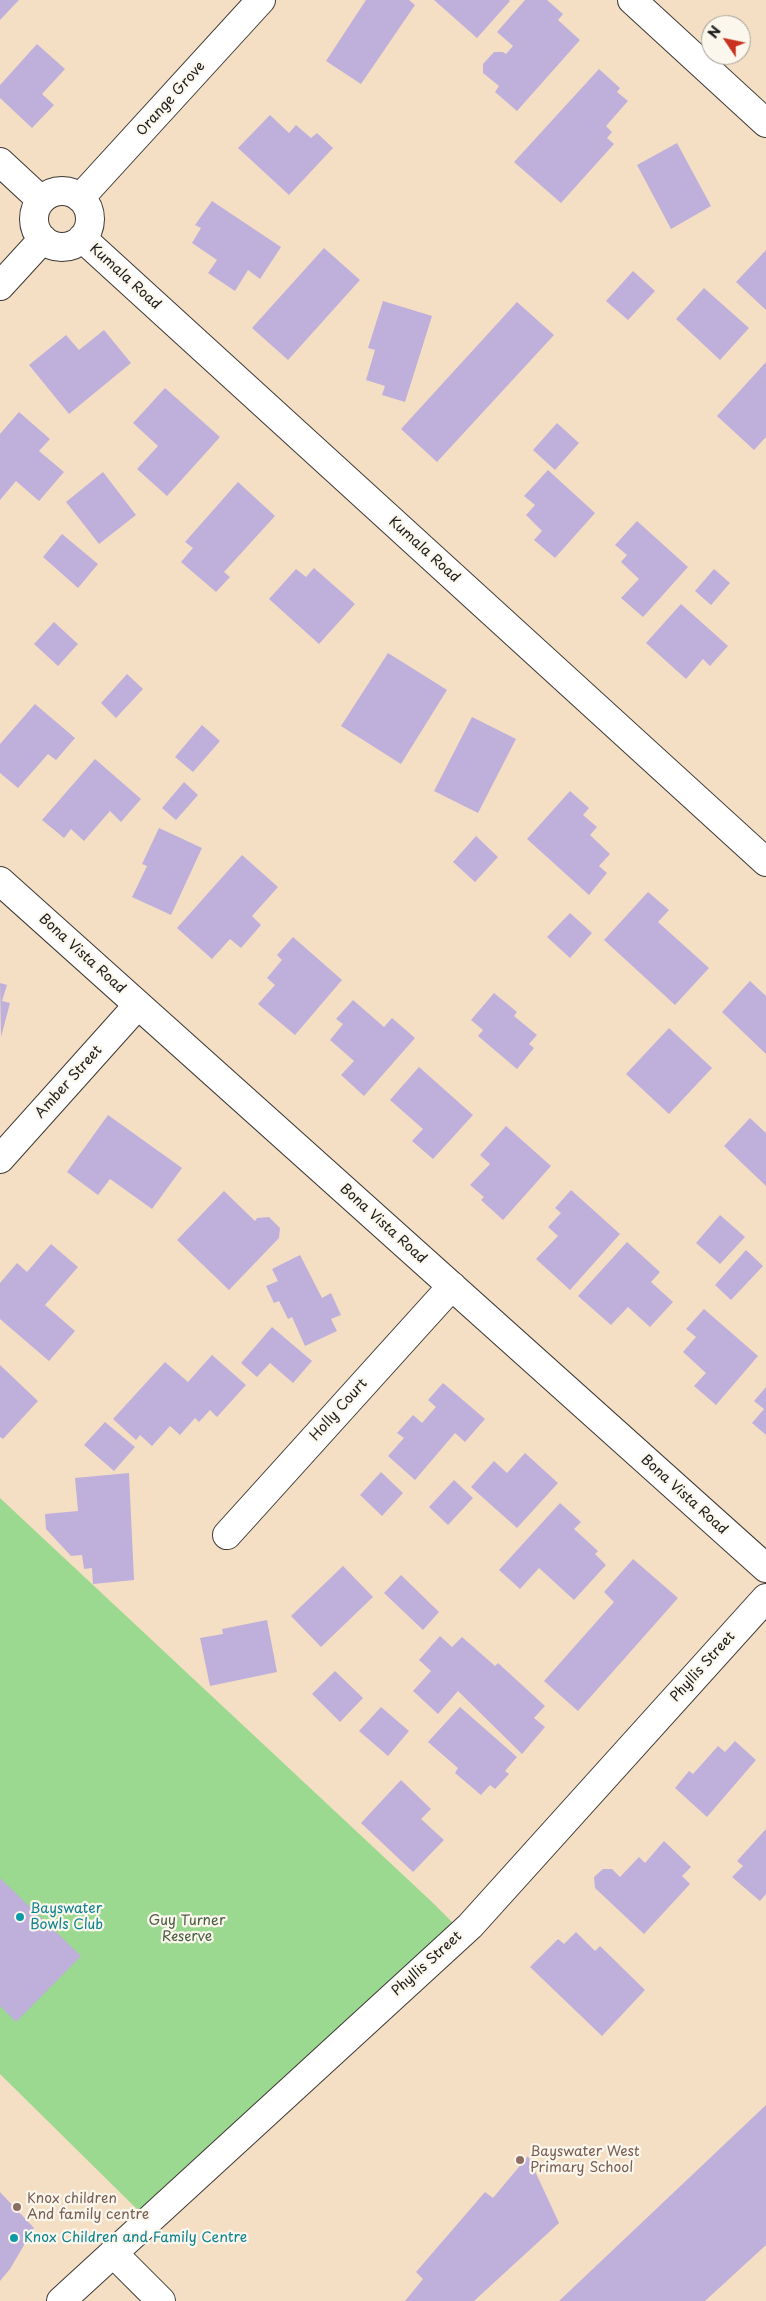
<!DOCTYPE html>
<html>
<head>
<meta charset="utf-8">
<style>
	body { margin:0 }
	#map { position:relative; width:766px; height:2301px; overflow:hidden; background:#f5dfc4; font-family:"Playpen Sans",sans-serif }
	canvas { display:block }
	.north { position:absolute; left:701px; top:15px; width:50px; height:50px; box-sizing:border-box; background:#fbf7ec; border:1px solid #a29f99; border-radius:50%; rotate:304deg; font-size:14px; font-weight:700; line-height:20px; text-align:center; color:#1c1c1c }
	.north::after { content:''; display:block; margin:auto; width:18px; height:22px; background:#c8321e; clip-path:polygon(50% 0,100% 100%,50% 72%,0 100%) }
</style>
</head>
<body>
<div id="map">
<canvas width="766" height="2301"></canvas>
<div class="north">N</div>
</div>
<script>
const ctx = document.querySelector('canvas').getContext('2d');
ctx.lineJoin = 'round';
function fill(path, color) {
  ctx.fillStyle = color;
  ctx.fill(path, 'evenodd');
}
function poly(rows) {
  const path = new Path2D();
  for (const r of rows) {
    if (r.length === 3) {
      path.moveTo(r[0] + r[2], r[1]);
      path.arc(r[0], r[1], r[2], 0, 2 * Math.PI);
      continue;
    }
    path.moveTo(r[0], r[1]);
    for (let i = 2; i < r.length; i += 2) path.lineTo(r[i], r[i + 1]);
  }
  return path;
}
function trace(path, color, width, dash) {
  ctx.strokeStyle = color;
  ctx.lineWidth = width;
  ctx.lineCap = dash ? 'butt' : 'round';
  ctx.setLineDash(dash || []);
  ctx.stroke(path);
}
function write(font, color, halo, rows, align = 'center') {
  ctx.font = font + ' "Playpen Sans",sans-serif';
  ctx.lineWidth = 4.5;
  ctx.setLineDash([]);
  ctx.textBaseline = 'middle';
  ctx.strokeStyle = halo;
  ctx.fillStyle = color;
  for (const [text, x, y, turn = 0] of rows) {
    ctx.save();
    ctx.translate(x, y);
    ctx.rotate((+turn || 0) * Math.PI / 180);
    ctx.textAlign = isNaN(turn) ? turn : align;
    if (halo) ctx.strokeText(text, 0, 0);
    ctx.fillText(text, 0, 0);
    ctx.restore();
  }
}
const green = poly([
	[0,1498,432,1902,462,1932,148,2220,0,2074]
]);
const building = poly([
	[0,0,19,0,0,20],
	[366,0,409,0,415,5,361,84,326,61],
	[434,0,509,0,510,1,477,38],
	[525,0,547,0,563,14,558,20,580,40,517,111,495,92,499,86,483,73,483,64,494,52,503,52,506,54,513,46,497,32],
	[37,44,65,69,42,94,54,105,32,128,0,98,0,85],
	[599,69,620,88,617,92,628,101,606,126,612,132,607,138,614,144,561,203,514,162],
	[270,115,289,133,296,125,311,138,317,133,333,148,289,195,238,148],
	[677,143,711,206,671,229,637,165],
	[212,201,281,247,260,279,248,270,235,291,208,273,217,260,192,243,201,228,195,225],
	[324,248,360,280,288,360,252,328],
	[766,250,766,310,736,282],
	[633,271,655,291,628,320,606,301],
	[704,288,749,328,720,360,676,319],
	[383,301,432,316,405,402,382,395,385,386,366,380,375,350,368,348],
	[517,302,554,335,437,462,401,429],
	[104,330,131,363,69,414,29,365,66,335,79,350],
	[766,362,766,437,754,450,717,416],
	[165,388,220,437,167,496,137,469,158,446,133,423],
	[19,412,50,439,39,451,64,472,39,501,16,481,0,500,0,434],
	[557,423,579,443,555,470,533,450],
	[548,470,595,513,555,558,534,540,542,531,526,515,535,505,524,496],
	[103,472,136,515,99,544,66,502],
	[238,482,275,516,224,572,230,577,216,592,181,562,193,548,185,542],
	[637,521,688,567,643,617,621,598,639,579,621,562,627,555,615,545],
	[62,534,98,564,78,588,43,557],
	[314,568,355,604,319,644,269,599,296,569,306,577],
	[714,569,730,583,711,605,695,591],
	[681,604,728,646,710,666,703,659,686,679,646,643],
	[54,622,78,644,58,666,34,644],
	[388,653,447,690,401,764,341,726],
	[127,674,143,689,116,718,101,703],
	[35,704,75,738,56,760,48,754,18,788,0,773,0,744],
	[472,717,516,739,478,813,434,791],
	[202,725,220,741,193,772,175,757],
	[95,759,141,799,121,822,110,811,84,841,71,829,64,838,42,820],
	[184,782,198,795,176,820,162,808],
	[570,791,589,808,583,815,597,827,590,835,610,854,599,866,607,873,589,895,527,839],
	[159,828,202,848,171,915,132,897,147,866,142,864],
	[476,836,498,857,475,882,453,862],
	[242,855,278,887,252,916,261,925,241,948,230,939,212,959,177,928],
	[648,892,669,910,658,922,709,968,675,1005,604,940],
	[570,913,592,933,570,958,547,937],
	[293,937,342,980,295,1035,258,1004,275,985,267,978,282,960,277,955],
	[750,981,766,996,766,1054,722,1012],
	[0,983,7,985,2,1001,10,1003,1,1037],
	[494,993,517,1012,514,1016,537,1035,529,1044,534,1048,517,1069,478,1036,483,1030,471,1020],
	[353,1000,384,1027,392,1018,415,1038,364,1096,341,1075,354,1061,330,1040,343,1024,336,1019],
	[669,1028,712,1068,669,1114,626,1074],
	[419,1067,473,1115,433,1159,412,1141,423,1129,390,1100],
	[108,1115,182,1168,152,1209,110,1179,98,1195,67,1172],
	[750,1118,766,1133,766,1186,724,1146],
	[506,1126,551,1166,503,1220,481,1200,484,1197,470,1185,490,1164,480,1155],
	[571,1190,620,1234,570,1290,536,1259,558,1236,548,1227,561,1213,555,1208],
	[224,1191,255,1221,257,1218,269,1217,280,1228,279,1238,229,1290,177,1240],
	[720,1215,745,1237,720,1264,696,1243],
	[627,1242,660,1272,651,1282,673,1302,650,1327,628,1307,611,1325,578,1296],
	[51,1244,78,1267,45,1305,75,1331,49,1361,0,1319,0,1283,17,1263,27,1272],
	[746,1250,763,1266,731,1300,715,1285],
	[300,1255,322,1298,331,1293,341,1315,331,1319,337,1331,305,1346,292,1317,288,1319,279,1301,274,1303,266,1286,278,1281,272,1269],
	[704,1309,758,1356,716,1405,694,1386,706,1373,683,1352,696,1337,686,1329],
	[272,1327,312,1361,293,1383,270,1363,257,1377,241,1363],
	[212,1355,246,1385,217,1417,210,1410,199,1422,195,1418,180,1435,170,1426,152,1446,140,1435,136,1440,113,1419,165,1362,188,1382],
	[0,1365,38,1401,3,1439,0,1437],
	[443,1383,485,1419,465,1442,455,1433,415,1480,388,1456,404,1438,397,1433,413,1415,422,1423,436,1407,428,1400],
	[766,1387,766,1435,752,1423,764,1409,754,1401],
	[105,1422,135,1447,114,1471,84,1445],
	[525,1453,558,1483,517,1528,471,1487,494,1461,507,1473],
	[381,1472,403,1493,382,1516,360,1495],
	[129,1473,134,1580,93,1584,92,1568,84,1569,82,1555,71,1556,46,1529,45,1514,78,1511,75,1478],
	[454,1480,473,1498,448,1525,429,1507],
	[560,1503,581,1522,574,1529,598,1551,595,1554,606,1565,574,1600,539,1568,520,1589,499,1570],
	[633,1559,678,1598,578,1711,544,1681,614,1602,604,1592],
	[343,1566,373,1597,321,1647,291,1616],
	[401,1575,439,1612,423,1630,384,1593],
	[267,1620,277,1672,210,1686,200,1638,223,1634,222,1629],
	[440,1636,452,1647,462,1637,495,1666,498,1663,545,1706,534,1718,545,1727,522,1754,458,1691,438,1714,413,1691,431,1671,419,1660],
	[335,1671,363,1698,340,1722,312,1694],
	[381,1707,409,1731,388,1756,359,1731],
	[460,1707,517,1757,505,1771,509,1774,495,1789,490,1785,481,1795,455,1773,458,1768,428,1742],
	[735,1741,756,1760,707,1817,675,1788,689,1771,693,1774,718,1746,725,1752],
	[401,1780,431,1809,421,1819,444,1840,413,1872,361,1823],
	[766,1829,766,1894,760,1901,732,1877,743,1866,737,1861],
	[664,1841,691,1867,682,1876,690,1884,644,1934,595,1888,594,1877,603,1869,612,1869,620,1877,639,1857,645,1863],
	[0,1878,81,1956,16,2022,0,2006],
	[576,1932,595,1951,600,1946,645,1990,602,2036,530,1967,558,1939,564,1944],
	[766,2105,766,2245,705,2301,559,2301],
	[528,2156,559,2223,474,2301,405,2301,423,2279,416,2272,485,2192,493,2198],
	[0,2192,34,2228,10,2269,0,2281]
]);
const street = poly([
	[632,0,766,123],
	[0,162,41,200],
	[62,219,28],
	[80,198,261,0],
	[82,238,766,862],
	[0,286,43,239],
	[0,881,766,1568],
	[0,1159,138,1005],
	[227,1535,452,1286],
	[113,2253,161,2301],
	[61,2301,470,1926,766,1598]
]);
const markers = [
	[20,1917,5,"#0f9aa8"],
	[520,2160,5,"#8d6e63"],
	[17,2207,5,"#8d6e63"],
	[14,2238,5,"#0f9aa8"]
];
const streetNames = [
	["Orange Grove",171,99,-48],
	["Kumala Road",125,277,42],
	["Kumala Road",424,550,42],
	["Bona Vista Road",82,954,42],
	["Amber Street",69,1082,-48],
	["Bona Vista Road",383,1224,42],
	["Holly Court",339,1410,-48],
	["Bona Vista Road",684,1495,42],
	["Phyllis Street",703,1667,-48],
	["Phyllis Street",427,1964,-42]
];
const cultureNames = [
	["Bayswater",30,1909],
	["Bowls Club",30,1925],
	["Knox Children and Family Centre",24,2238]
];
const parkNames = [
	["Guy Turner",187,1921],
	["Reserve",187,1937]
];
const educationNames = [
	["Bayswater West",530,2152],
	["Primary School",530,2168],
	["Knox children",27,2199],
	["And family centre",27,2215]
];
fill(green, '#9ad98f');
fill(building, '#bfafdb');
trace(street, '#3d3935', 30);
trace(street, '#fff', 28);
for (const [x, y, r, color] of markers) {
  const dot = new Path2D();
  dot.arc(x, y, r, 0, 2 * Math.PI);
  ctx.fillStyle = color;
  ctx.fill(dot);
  trace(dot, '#fbf7ec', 2);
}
write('14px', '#1c1c1c', '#fbf7ec', streetNames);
write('14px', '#0d838f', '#fbf7ec', cultureNames, 'left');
write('14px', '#485e44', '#fbf7ec', parkNames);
write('14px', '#785e54', '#fbf7ec', educationNames, 'left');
</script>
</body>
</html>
